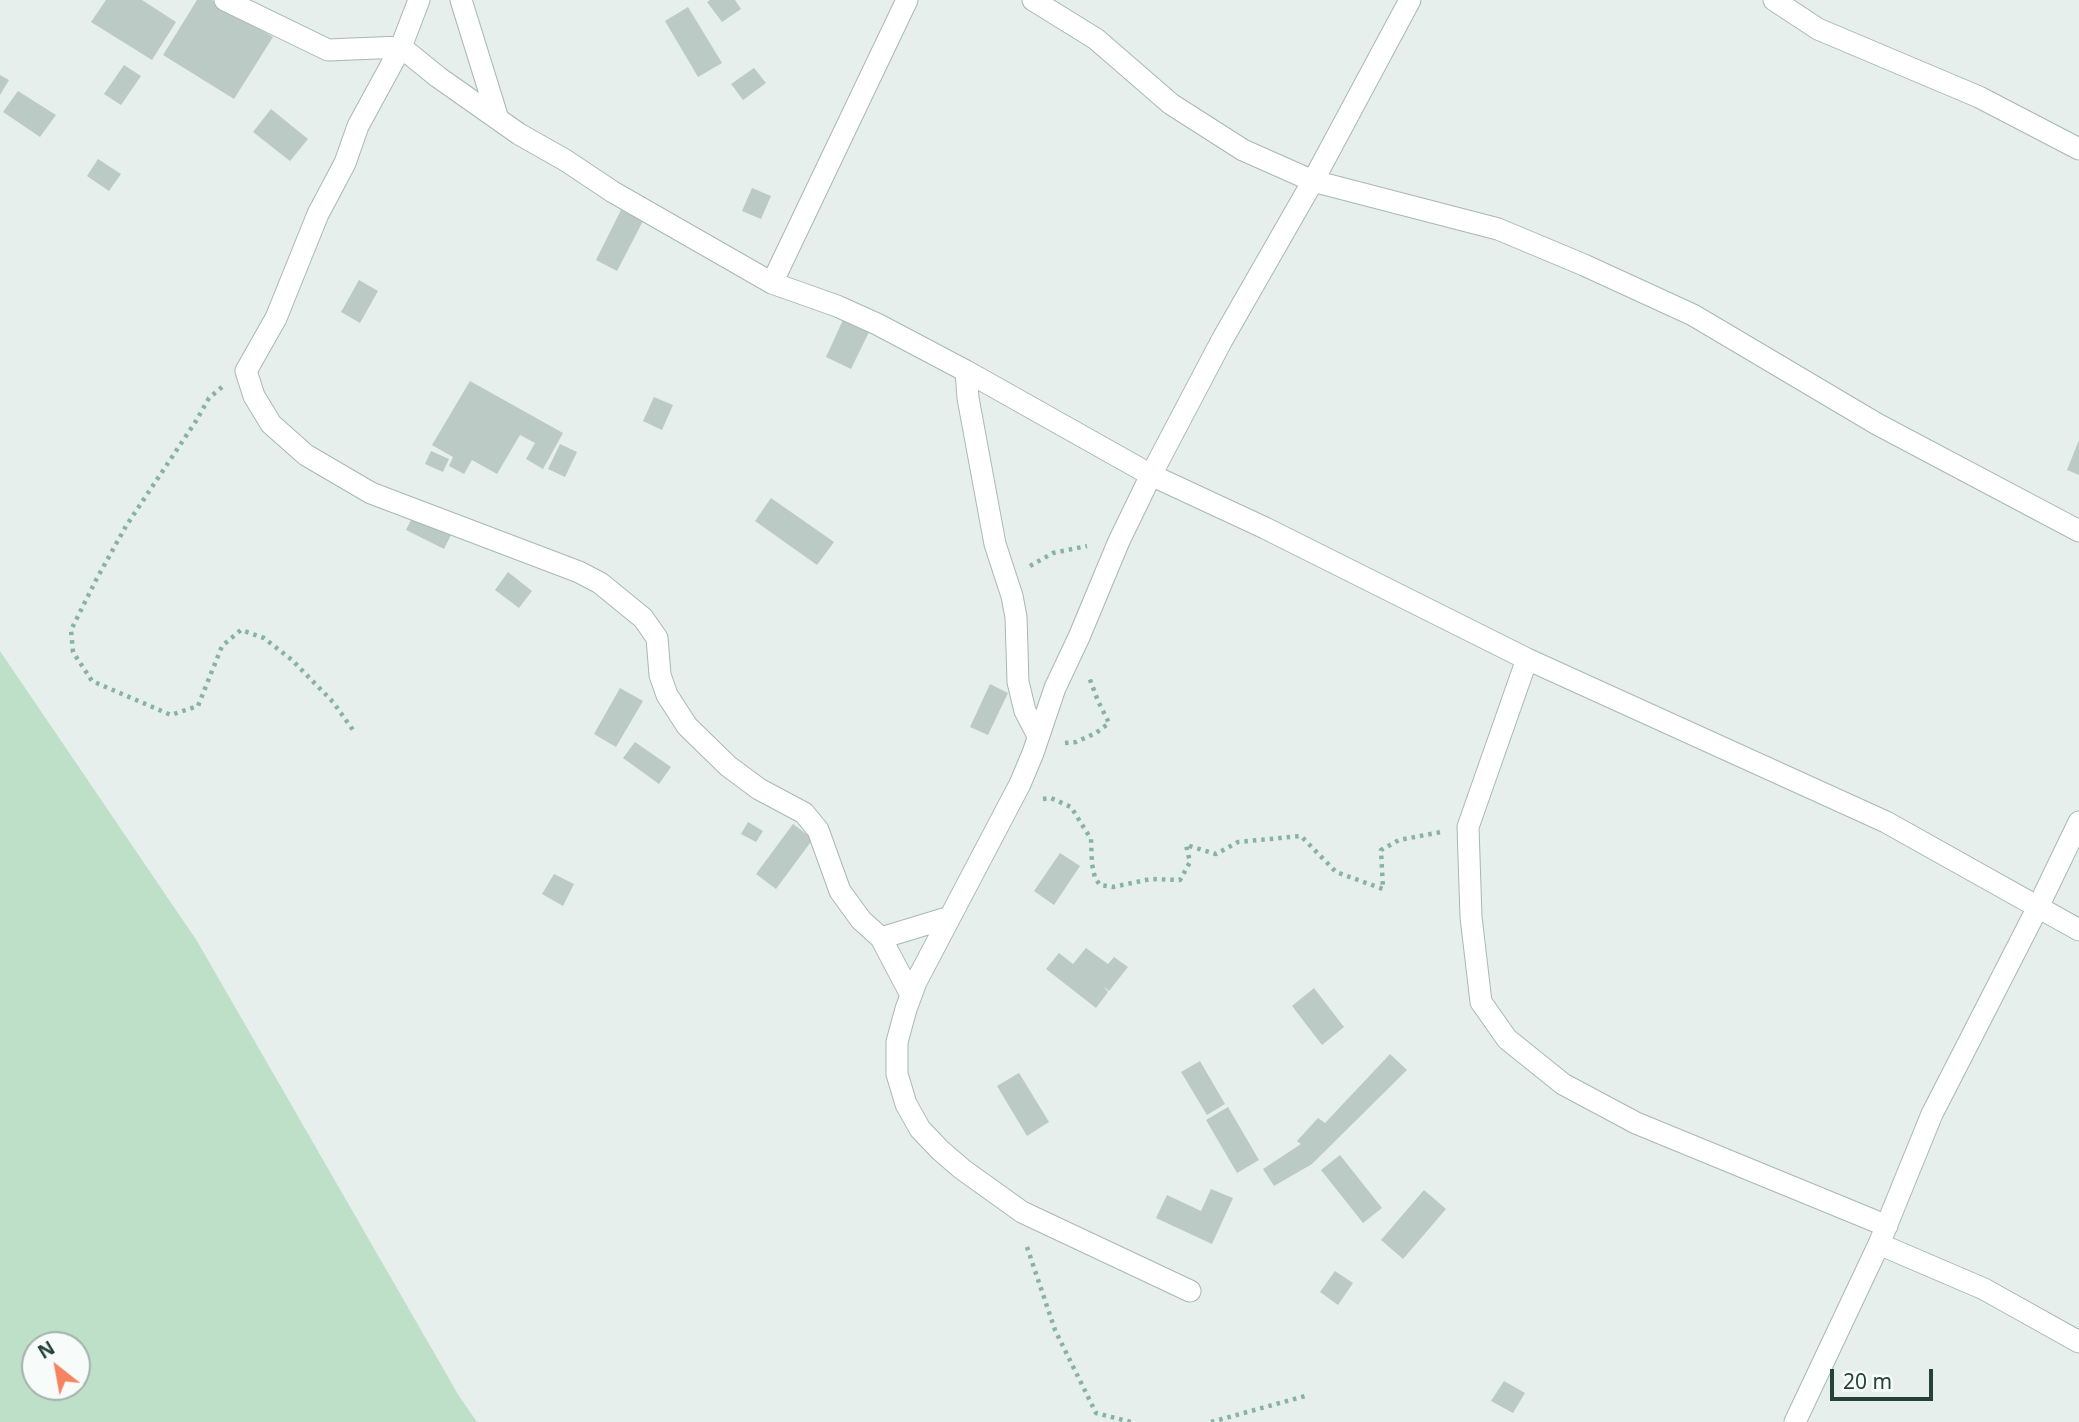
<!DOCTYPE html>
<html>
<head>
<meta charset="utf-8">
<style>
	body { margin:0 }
	#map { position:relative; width:2079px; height:1422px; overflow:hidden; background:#e6efeb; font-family:"Noto Sans",sans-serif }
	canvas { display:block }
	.north { position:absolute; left:21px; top:1331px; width:70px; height:70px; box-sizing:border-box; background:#f7fbf9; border:2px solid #a3b1ad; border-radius:50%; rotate:329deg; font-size:19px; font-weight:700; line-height:28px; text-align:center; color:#24423a }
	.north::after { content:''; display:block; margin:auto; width:24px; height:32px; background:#f4845f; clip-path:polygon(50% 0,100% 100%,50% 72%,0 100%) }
	.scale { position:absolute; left:1830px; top:1369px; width:103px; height:32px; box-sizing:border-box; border:4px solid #24423a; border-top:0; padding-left:9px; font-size:21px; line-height:24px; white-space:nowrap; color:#24423a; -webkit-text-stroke:5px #f7fbf9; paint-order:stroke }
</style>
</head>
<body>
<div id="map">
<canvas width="2079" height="1422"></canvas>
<div class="north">N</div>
<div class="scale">20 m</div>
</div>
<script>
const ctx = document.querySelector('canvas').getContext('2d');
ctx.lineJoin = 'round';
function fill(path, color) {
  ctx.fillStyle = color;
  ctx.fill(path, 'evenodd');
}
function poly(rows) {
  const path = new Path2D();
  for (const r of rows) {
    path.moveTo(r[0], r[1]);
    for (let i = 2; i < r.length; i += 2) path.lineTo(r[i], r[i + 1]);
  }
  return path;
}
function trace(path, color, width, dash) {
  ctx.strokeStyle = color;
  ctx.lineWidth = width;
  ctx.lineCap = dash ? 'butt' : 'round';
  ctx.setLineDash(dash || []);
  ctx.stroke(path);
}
const green = poly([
	[0,651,197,941,459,1396,477,1422,0,1422],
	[35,1345,77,1345,77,1387,35,1387]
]);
const building = poly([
	[106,0,142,0,176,22,152,60,91,22],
	[197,0,212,0,273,37,234,99,163,55],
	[710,0,735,0,741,9,722,22,707,2],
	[688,7,722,63,698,77,665,21],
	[124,65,141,76,121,105,104,94],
	[754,68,766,83,743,100,731,84],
	[0,75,9,80,0,95],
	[18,91,56,115,40,137,3,112],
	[271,109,308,139,290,161,253,132],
	[98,159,121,174,109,191,87,176],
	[752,188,771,196,761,219,742,211],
	[621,210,643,221,617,271,596,260],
	[359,280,378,291,360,323,341,312],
	[843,320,869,332,851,369,826,357],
	[470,381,563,433,543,469,526,459,535,443,520,435,497,474,472,460,464,474,449,466,453,457,432,445],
	[654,397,673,405,662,430,643,421],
	[2079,440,2079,475,2067,470],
	[560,444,577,452,565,477,548,469],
	[431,451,449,459,443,472,425,464],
	[771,498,834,542,817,565,755,521],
	[415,512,453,531,444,549,406,530],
	[508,572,532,591,519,608,495,590],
	[990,684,1008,693,988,735,970,727],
	[620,688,643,701,616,747,594,734],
	[635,742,671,767,659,784,623,758],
	[748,822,763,831,756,842,741,834],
	[793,824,813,839,776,889,756,874],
	[1060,853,1080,866,1054,905,1034,891],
	[554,874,574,884,563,906,542,894],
	[1086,948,1108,964,1114,957,1128,967,1109,991,1103,986,1108,992,1096,1008,1046,969,1059,953,1073,964],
	[1314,988,1344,1027,1322,1045,1292,1006],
	[1390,1054,1407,1070,1312,1164,1274,1186,1263,1169,1301,1144,1297,1141,1318,1118,1325,1123],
	[1200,1061,1225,1104,1207,1115,1181,1072],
	[1019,1073,1049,1122,1027,1136,997,1086],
	[1228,1107,1259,1160,1237,1173,1206,1120],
	[1340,1155,1382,1208,1363,1223,1321,1170],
	[1211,1189,1233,1198,1212,1244,1156,1218,1167,1195,1201,1211],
	[1424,1190,1446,1209,1403,1259,1381,1240],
	[1335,1271,1353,1283,1338,1305,1320,1292],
	[1504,1381,1525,1393,1513,1413,1491,1401]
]);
const path = poly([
	[222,387,209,398,196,421,126,526,96,580,71,630,73,652,92,681,171,715,198,706,222,646,241,630,264,638,292,660,333,702,353,730],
	[1030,566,1053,553,1087,546],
	[1065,743,1076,742,1096,733,1109,723,1098,701,1089,677],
	[1043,799,1051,798,1071,807,1091,839,1092,864,1095,878,1100,885,1113,887,1151,879,1180,880,1190,862,1186,845,1216,854,1238,842,1301,836,1336,872,1383,889,1381,850,1399,840,1441,832],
	[1027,1247,1055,1330,1096,1413,1131,1422],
	[1211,1422,1309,1395]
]);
const minor = poly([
	[225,0,328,50,401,47,419,0],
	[461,0,498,119],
	[1033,0,1096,39,1171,104,1243,150,1313,181,1498,229,1584,265,1693,315,1877,424,2079,531],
	[1774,0,1818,29,1979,97,2079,149],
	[772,283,907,0],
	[966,371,968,398,995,544,1012,596,1016,617,1018,682,1025,711,1038,736],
	[1527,659,1468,827,1471,917,1481,1002,1507,1039,1563,1084,1636,1123,1887,1226],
	[881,938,950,917],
	[911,995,881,938,861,920,840,891,818,830,804,813,759,789,728,766,687,726,667,695,660,675,657,638,643,618,600,583,579,572,371,493,306,455,271,424,254,396,246,371,276,318,318,214,345,163,358,126,401,47,438,77,519,134,565,160,613,192,772,283,837,306,877,324,966,371,1151,475,1265,528,1527,659,1886,822,2079,930],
	[1879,1244,1984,1289,2079,1342],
	[1190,1291,1022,1212,962,1169,940,1150,920,1129,906,1104,897,1074,897,1042,906,1009,916,982,1020,784,1033,753,1055,688,1079,637,1119,541,1151,475,1222,340,1313,181,1410,0],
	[1795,1422,1879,1244,1932,1114,2038,907,2079,822]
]);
fill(green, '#bfe0c8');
fill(building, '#bbcac4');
trace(minor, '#a8b8b2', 23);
trace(path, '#86b3a5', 4.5, [3.5, 5]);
trace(minor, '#fff', 21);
</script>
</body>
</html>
